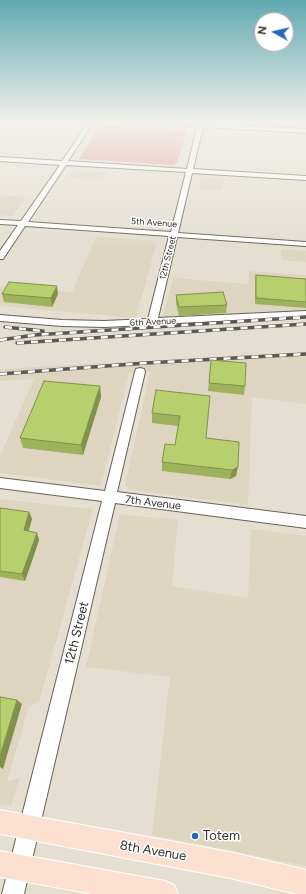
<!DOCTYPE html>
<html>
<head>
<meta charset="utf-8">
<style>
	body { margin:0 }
	#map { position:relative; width:306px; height:894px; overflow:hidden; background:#e5dfd2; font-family:Figtree,sans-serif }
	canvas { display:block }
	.north { position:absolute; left:254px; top:12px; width:40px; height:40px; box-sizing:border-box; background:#fff; border:1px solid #adacaa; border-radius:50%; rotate:278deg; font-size:11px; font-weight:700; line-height:16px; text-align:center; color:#32302b }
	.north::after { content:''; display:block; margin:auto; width:14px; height:18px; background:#2667b9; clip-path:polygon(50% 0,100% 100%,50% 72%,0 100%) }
</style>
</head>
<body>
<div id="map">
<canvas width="306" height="894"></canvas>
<div class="north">N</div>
</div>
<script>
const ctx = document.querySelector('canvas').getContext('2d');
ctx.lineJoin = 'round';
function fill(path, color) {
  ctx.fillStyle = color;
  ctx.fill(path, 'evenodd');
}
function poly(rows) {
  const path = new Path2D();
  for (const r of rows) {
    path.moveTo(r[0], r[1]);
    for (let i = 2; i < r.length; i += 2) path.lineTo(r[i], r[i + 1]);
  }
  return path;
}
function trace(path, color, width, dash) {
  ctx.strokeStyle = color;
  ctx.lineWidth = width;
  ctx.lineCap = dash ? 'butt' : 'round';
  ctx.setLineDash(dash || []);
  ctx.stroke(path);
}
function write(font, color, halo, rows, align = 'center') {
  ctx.font = font + ' Figtree,sans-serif';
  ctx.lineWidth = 3;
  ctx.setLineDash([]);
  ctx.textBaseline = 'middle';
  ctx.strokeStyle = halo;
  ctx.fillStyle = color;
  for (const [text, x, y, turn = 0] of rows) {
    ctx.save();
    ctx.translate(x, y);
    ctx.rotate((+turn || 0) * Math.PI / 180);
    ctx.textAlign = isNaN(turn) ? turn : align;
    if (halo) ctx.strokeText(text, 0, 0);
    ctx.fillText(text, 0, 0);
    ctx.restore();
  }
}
const built = poly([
	[72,170,106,172,102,180,67,178],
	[201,177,224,179,222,190,199,189],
	[0,195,26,197,13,216,0,215],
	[96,237,157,241,136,318,0,306,0,286,72,292],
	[281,249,306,251,306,262,281,260],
	[249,271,306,275,306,312,162,321,173,278,248,284],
	[306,352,306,404,252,397,248,505,139,491,129,489,125,485,150,372,129,373,101,486,0,473,0,456,34,379,0,381,0,369],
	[0,499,93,509,39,702,29,706,7,782,19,778,11,806,0,805],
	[120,514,178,520,172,586,248,598,251,529,306,536,306,866,152,835,170,677,86,667]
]);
const green = poly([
	[100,125,182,130,187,131,177,163,173,165,79,159]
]);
const minor = poly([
	[88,123,93,123,68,161,187,169,197,127,157,123,204,123,306,129,306,133,203,127,193,169,306,176,306,180,192,173,178,233,306,242,306,246,177,237,158,318,306,311,306,317,156,324,152,326,148,325,104,327,62,326,0,321,0,315,62,320,104,321,148,319,169,236,25,226,3,259,0,259,0,251,18,225,0,224,0,220,21,221,60,165,0,161,0,157,62,161,88,123],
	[66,165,186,172,171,232,28,222,66,165],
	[140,368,144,369,145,372,117,492,306,516,306,528,115,503,24,894,2,894,102,501,0,488,0,478,105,491,135,372,136,369,140,368]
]);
const major = poly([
	[0,810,230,852,306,870,306,894,297,894,230,878,0,834,0,810],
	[0,851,165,881,174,885,178,894,93,894,0,877,0,851]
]);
const rail = poly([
	[5,327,43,331],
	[0,340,35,335,306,317],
	[17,343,306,324],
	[0,374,146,363,306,354]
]);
const wall = poly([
	[256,275,306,279,306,308,255,304,255,281],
	[2,294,58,294,52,307,4,302],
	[176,295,227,305,226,313,179,316,176,303],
	[211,360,245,386,244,395,208,391],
	[100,386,101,397,83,455,23,448,20,438],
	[156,390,206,438,239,442,236,476,230,479,162,471,162,462,175,445,178,426,152,423,152,413],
	[0,508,29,512,32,519,28,531,37,533,39,540,25,581,0,577]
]);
const shadedWall = poly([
	[57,286,58,294,52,307,51,298],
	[100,386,101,397,83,455,81,445],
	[238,467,236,476,230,479,232,470],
	[29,512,32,519,27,537,24,530],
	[37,533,39,540,25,581,22,574],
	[17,700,22,704,3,769,0,767,0,756]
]);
const building = poly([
	[256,275,306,279,306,302,256,298,256,275],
	[9,282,57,286,51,298,2,294,9,282],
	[223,292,227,305,179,307,176,295,223,292],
	[211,360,246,363,245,386,209,383,211,360],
	[44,381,100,386,81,445,20,438,44,381],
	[156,390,210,396,206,438,239,442,238,467,232,470,162,462,165,444,175,445,180,416,152,413,156,390],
	[0,508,29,512,24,530,37,533,22,574,0,571,0,508],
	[0,697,17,700,0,756,0,697]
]);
const markers = [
	[195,836,4,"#2667b9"]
];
const farStreetnames = [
	["5th Avenue",154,223,4],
	["12th Street",168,258,-76],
	["6th Avenue",153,322,-3]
];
const streetNames = [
	["7th Avenue",153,503,7]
];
const nearStreetnames = [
	["12th Street",77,633,-76],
	["8th Avenue",153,851,10]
];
const nearPoinames = [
	["Totem",203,836]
];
fill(built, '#ded5c1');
fill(green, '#e49b9c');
trace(minor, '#676256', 2);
trace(major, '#fff', 2);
fill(minor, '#fff');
fill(major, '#fce0d0');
trace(rail, '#5c5953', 3.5);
trace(rail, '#fff', 2.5, [7]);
fill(wall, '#9eb25e');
fill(shadedWall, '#81914c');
fill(building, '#b8cf6d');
trace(building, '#81914c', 1);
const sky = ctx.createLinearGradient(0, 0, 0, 249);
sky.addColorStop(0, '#60a9b1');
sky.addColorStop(0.49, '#f3f1eb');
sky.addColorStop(1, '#f3f1eb00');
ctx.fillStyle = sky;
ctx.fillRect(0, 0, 306, 249);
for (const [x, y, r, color] of markers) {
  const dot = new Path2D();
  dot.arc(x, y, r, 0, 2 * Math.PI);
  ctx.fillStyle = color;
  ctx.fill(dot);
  trace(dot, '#fff', 1.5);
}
write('9px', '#32302b', '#fff', farStreetnames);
write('11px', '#32302b', '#fff', streetNames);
write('13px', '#32302b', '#fff', nearStreetnames);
write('13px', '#32302b', '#fff', nearPoinames, 'left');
</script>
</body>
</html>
